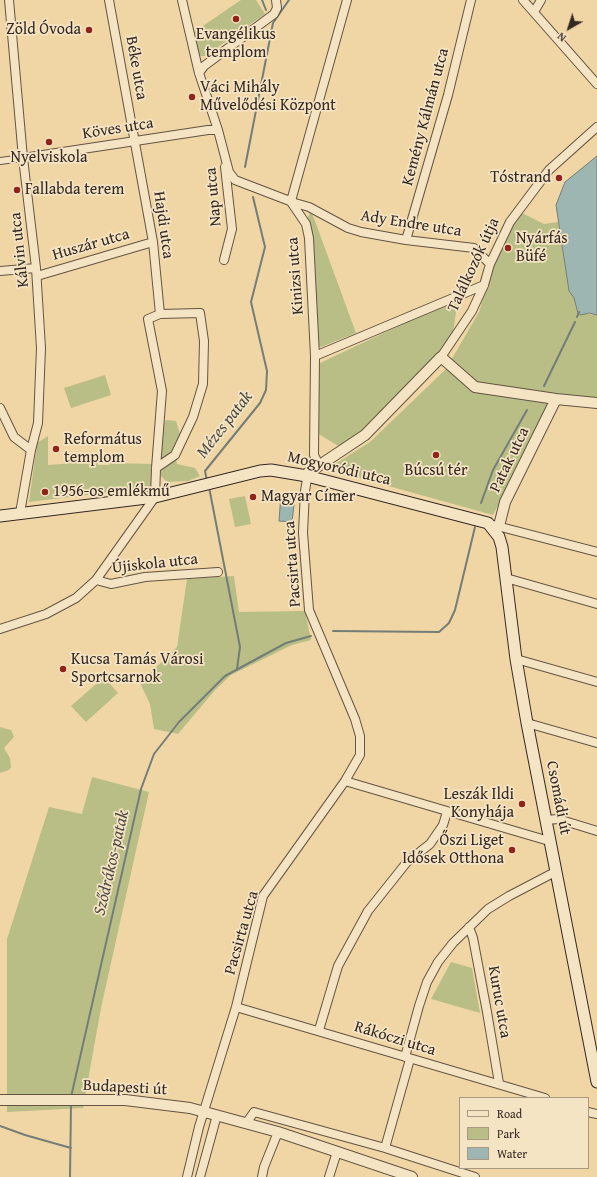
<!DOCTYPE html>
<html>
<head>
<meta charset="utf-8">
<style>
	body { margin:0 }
	#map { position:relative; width:597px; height:1177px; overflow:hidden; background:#f0d6a5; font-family:"Gentium Book Plus",serif }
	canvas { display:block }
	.legend { position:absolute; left:459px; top:1097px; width:130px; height:72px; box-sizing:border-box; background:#f5e4c4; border:1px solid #a89983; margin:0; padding:5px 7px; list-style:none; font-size:12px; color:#342822 }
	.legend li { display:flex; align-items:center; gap:8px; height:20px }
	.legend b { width:20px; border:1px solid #a89983 }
	.north { position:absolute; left:549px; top:8px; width:40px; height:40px; -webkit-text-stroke:3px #f5e4c4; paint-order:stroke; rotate:219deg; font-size:11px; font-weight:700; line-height:16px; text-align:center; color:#342822 }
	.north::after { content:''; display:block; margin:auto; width:14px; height:18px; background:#342822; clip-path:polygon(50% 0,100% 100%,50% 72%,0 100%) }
</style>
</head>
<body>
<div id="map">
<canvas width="597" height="1177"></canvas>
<ul class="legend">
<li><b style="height:5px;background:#f5e4c4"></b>Road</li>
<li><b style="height:11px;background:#b9be86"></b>Park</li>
<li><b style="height:11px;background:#9eb6b2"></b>Water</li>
</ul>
<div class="north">N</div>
</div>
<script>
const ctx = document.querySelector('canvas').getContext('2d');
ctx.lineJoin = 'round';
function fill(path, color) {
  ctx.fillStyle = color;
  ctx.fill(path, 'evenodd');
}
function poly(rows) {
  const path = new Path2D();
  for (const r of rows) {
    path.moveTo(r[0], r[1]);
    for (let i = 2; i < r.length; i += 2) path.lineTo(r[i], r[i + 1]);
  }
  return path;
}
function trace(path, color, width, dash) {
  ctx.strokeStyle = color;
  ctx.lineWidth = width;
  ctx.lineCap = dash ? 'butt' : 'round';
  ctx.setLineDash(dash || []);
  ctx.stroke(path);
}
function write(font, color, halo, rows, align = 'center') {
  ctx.font = font + ' "Gentium Book Plus",serif';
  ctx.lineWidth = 3.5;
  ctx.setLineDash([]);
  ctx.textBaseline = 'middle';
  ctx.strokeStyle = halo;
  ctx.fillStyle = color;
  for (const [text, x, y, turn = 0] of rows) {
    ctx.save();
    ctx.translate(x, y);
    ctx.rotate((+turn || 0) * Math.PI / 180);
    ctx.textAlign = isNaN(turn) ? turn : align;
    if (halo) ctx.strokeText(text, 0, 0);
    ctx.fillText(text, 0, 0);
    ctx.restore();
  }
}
const green = poly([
	[241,0,256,0,265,14,205,56,198,56,191,34],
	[520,212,544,224,558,222,569,291,574,298,579,313,597,315,597,399,555,396,493,515,327,469,370,442,446,369,479,312,497,254,502,241],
	[310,213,312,213,356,333,321,347,317,346,313,241,308,217],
	[458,298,453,333,441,357,362,431,340,447,317,433,320,363],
	[105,375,111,395,71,408,64,388],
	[166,420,176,421,180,434,174,448,177,464,195,468,200,476,188,481,167,482,161,476,159,455,160,432],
	[48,436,48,465,74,463,98,463,98,465,109,465,110,463,153,464,152,487,29,502,37,443],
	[245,496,251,524,235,527,229,499],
	[234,576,239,612,305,611,311,640,292,645,231,675,216,689,178,734,154,729,150,704,140,683,177,647,187,579],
	[104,677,118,693,86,722,71,706],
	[0,727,11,730,14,737,4,748,10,758,11,767,9,770,0,773],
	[92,777,149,792,101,1008,83,1108,7,1112,7,939,49,807,82,814],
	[451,962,472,968,480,1013,431,999]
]);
const water = poly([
	[597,156,597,315,589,313,581,315,578,313,574,298,569,291,556,205,565,182,597,156],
	[281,494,295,496,292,522,279,521,281,494]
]);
const stream = poly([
	[262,0,266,10],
	[273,23,289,0],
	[245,167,273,23],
	[577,317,579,312],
	[544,386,575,322],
	[207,481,205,471,260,403,266,390,267,371,251,302,265,247,253,197],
	[209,487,240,647,237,669],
	[481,503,493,470,527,410],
	[333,631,439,632,449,623,455,610,475,527],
	[71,1097,141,789,154,754,179,722,225,676,286,643,311,636],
	[0,1126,25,1135,71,1148],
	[70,1177,71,1104]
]);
const pedestrian = poly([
	[0,161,23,158]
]);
const minor = poly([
	[9,0,23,158,36,268,41,348,38,423,31,450,20,513],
	[109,0,153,242,160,314],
	[182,0,199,73,218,130,229,172,235,180,295,203,309,207,348,228,361,232,406,240,474,248,490,264],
	[523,0,597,84],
	[534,12,541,0],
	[199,73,204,66,274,14,277,8,276,0],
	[23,158,208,130,218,130],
	[291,201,347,0],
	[291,202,306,224,309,238,315,356,314,455,319,465],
	[406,240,448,95,471,0],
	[224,260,232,229,225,167],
	[0,271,36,268],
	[37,276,153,242],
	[315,356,484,285],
	[441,357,472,311,484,285,490,264,510,222,549,170,597,127],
	[0,408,14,437,31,450],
	[493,525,597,552],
	[506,578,597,604],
	[96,580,111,584,145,577,218,572],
	[0,629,46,614,76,598,96,580,155,497,156,468,162,391,148,319,160,314,200,313,204,341,203,384,193,417,175,455,156,468],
	[516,659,597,682],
	[527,723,597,743],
	[345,781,549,841],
	[546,820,558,819,597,831],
	[469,927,473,938,487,1012,499,1083],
	[236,1007,545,1098],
	[319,1030,338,966,368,911,407,862,430,844,443,825,447,812],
	[405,1057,419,1006,427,982,438,962,453,943,488,909,509,896,555,872],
	[588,1112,597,1114],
	[247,1122,254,1112,385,1148,475,1177],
	[385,1148,410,1059],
	[187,1177,199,1127,236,1007,263,896,345,781,360,755,360,736,355,719,309,610,303,533,305,491,308,473],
	[200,1177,217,1115],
	[262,1177,264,1167,278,1132],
	[329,1177,337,1152]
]);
const tertiary = poly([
	[308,473,365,435,441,357,475,387,556,399,597,403],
	[499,526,505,502,556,399],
	[0,1100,125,1100,190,1108,278,1132,412,1177]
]);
const secondary = poly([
	[0,516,155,497,260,471,271,470,307,476,488,523,499,537,502,547,516,659,527,723,597,1082]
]);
const markers = [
	[236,19,4,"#8f2418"],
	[89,30,4,"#8f2418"],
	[192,97,4,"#8f2418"],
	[49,142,4,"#8f2418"],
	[559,178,4,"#8f2418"],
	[17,190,4,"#8f2418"],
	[508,248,4,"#8f2418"],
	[56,449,4,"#8f2418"],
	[436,455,4,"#8f2418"],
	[45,492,4,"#8f2418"],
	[253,497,4,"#8f2418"],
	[63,669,4,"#8f2418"],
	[522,804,4,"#8f2418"],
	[512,850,4,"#8f2418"]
];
const poiNames = [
	["Zöld Óvoda",81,30,"right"],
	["Evangélikus",236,35,"center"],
	["templom",236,53,"center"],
	["Váci Mihály",200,88],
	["Művelődési Központ",200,106],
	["Nyelviskola",49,158,"center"],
	["Tóstrand",551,178,"right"],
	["Fallabda terem",25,190],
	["Nyárfás",516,239],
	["Büfé",516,257],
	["Református",64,440],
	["templom",64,458],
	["Búcsú tér",436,471,"center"],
	["1956-os emlékmű",53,492],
	["Magyar Címer",261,497],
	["Kucsa Tamás Városi",71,660],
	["Sportcsarnok",71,678],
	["Leszák Ildi",514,795,"right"],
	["Konyhája",514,813,"right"],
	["Őszi Liget",504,841,"right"],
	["Idősek Otthona",504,859,"right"]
];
const streetNames = [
	["Béke utca",136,68,80],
	["Kemény Kálmán utca",426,117,-75],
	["Köves utca",118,129,-9],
	["Nap utca",214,197,-95],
	["Ady Endre utca",411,224,9],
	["Hajdi utca",163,225,82],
	["Huszár utca",91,245,-16],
	["Kálvin utca",20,250,-96],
	["Találkozók útja",474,265,-65],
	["Kinizsi utca",296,276,-94],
	["Patak utca",510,460,-64],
	["Mogyoródi utca",339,469,13],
	["Újiskola utca",155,564,-6],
	["Pacsirta utca",293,564,-94],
	["Csomádi út",558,798,79],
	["Pacsirta utca",242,933,-74],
	["Kuruc utca",499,1002,80],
	["Rákóczi utca",395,1039,17],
	["Budapesti út",125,1088,3]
];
const waterNames = [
	["Mézes patak",225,425,-52],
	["Sződrákos-patak",112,863,-77]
];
fill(green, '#b9be86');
fill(water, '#9eb6b2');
trace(water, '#747d78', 1);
trace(stream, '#747d78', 2);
trace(pedestrian, '#635443', 8);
trace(minor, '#635443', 10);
trace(tertiary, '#635443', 12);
trace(secondary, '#342822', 13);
trace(pedestrian, '#f5e4c4', 6);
trace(minor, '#f5e4c4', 8);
trace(tertiary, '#f5e4c4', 10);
trace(secondary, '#f5e4c4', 11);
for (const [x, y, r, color] of markers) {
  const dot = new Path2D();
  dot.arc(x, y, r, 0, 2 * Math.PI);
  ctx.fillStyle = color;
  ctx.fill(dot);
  trace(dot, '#f5e4c4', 1.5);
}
write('16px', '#342822', '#f5e4c4', poiNames, 'left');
write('16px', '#342822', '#f5e4c4', streetNames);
write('italic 17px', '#4e4c46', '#f5e4c4', waterNames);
</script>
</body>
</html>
